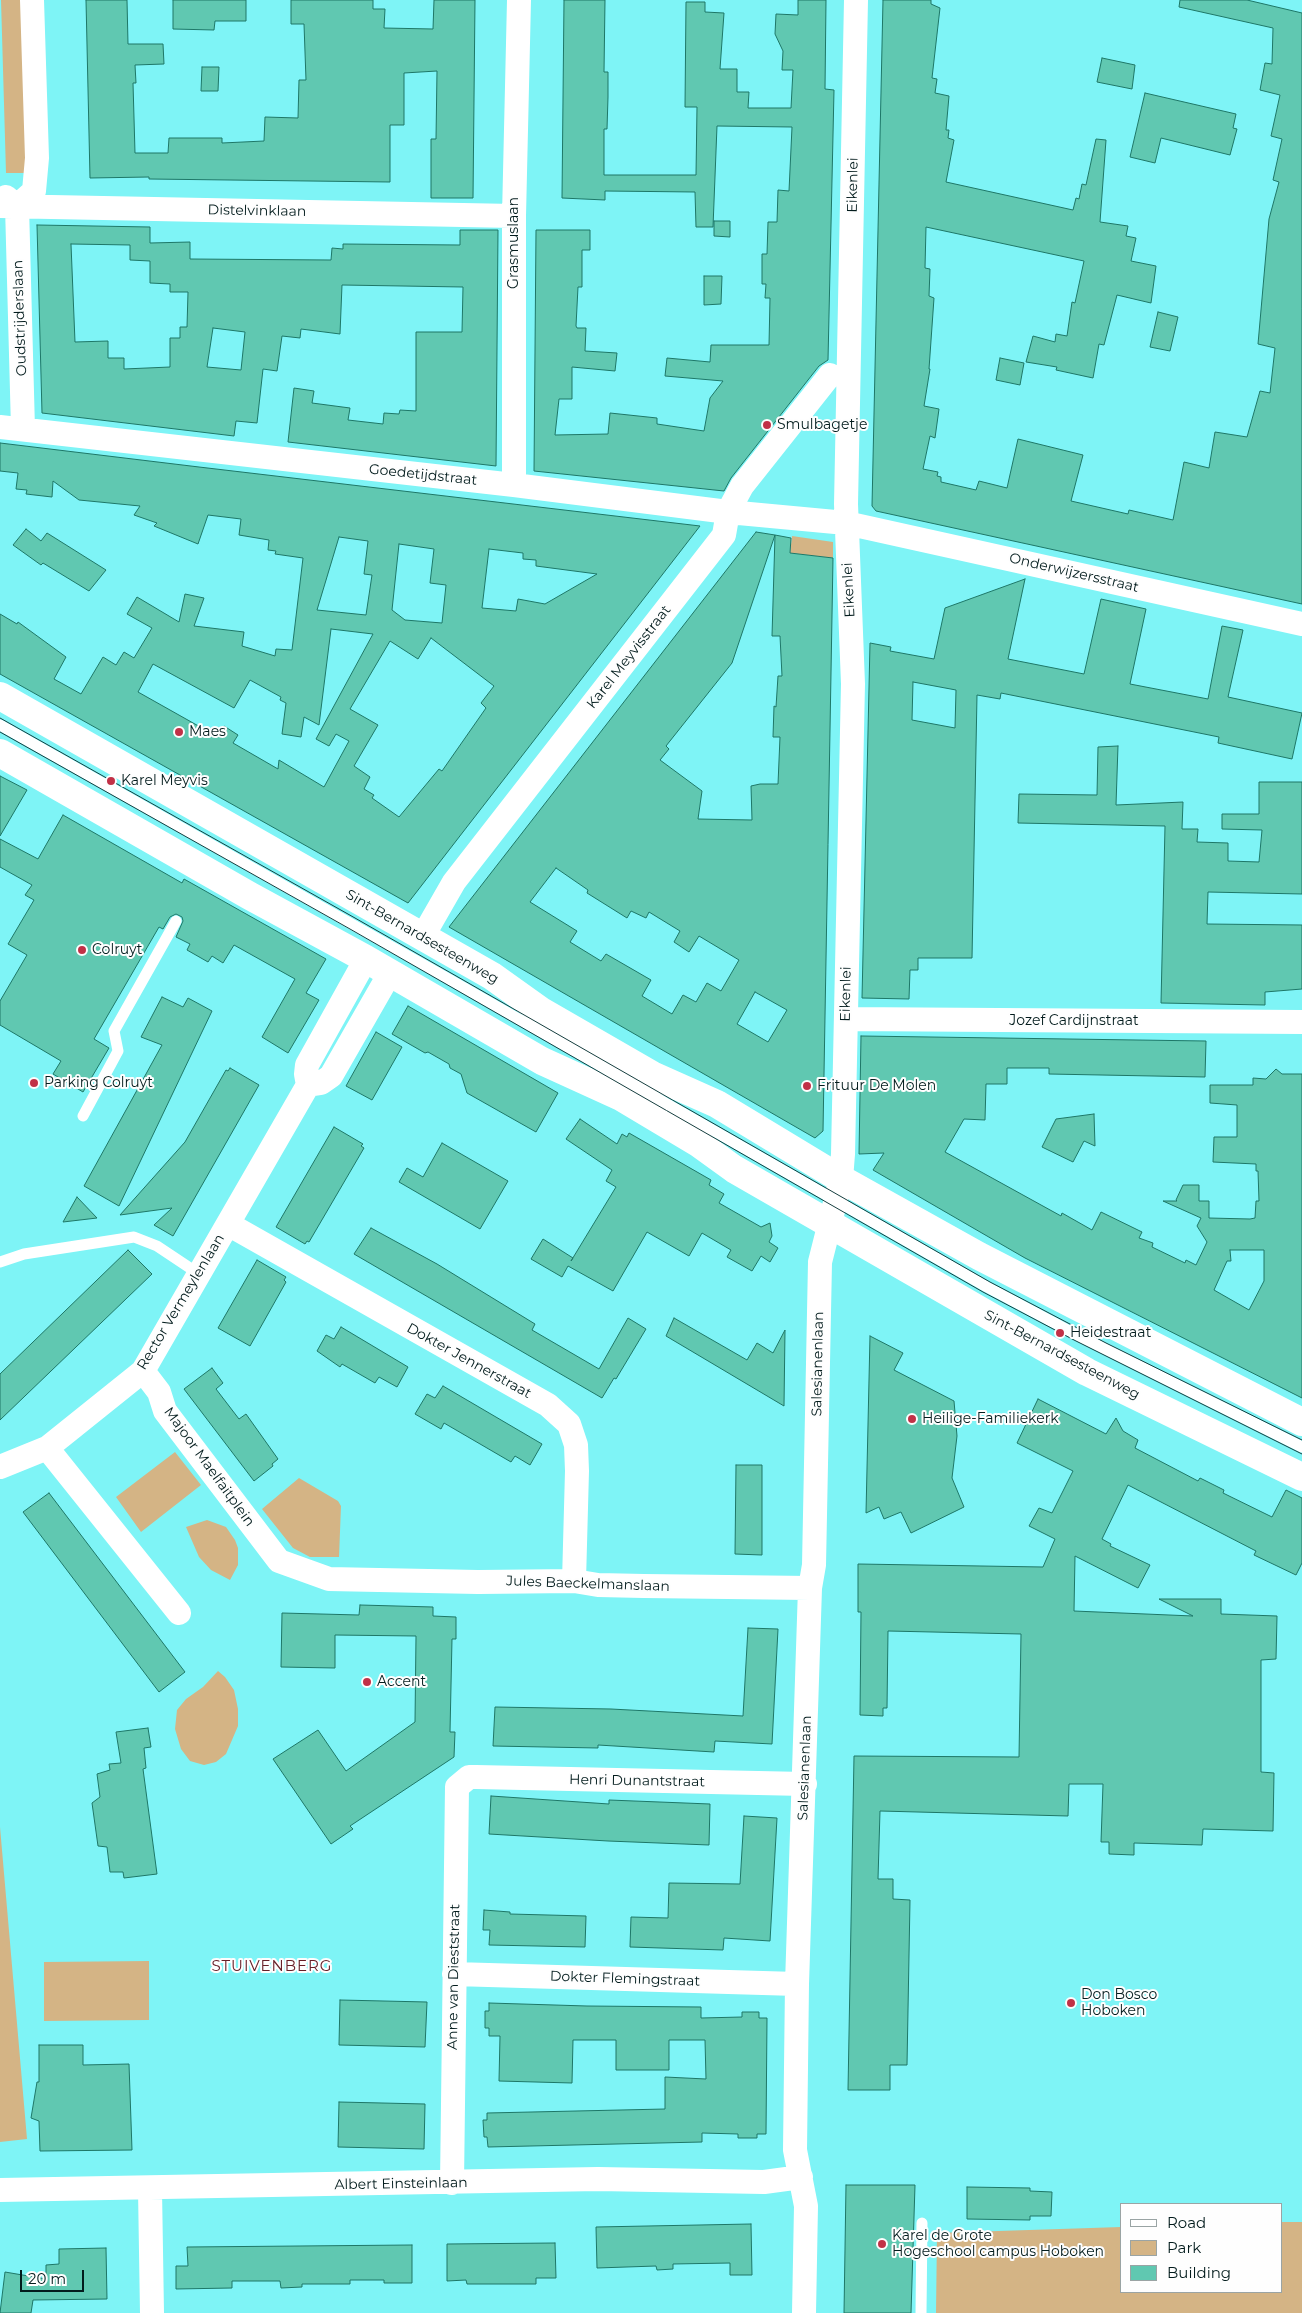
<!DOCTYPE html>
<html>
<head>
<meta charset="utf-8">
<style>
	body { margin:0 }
	#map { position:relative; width:1302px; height:2313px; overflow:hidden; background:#7ef4f6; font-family:Montserrat,sans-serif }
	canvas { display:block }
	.legend { position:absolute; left:1120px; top:2203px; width:162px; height:90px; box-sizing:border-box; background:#fefefe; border:1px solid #9aa4a4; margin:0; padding:6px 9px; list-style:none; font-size:15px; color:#031c1d }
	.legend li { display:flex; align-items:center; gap:10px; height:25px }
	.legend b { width:25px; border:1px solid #9aa4a4 }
	.scale { position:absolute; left:20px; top:2270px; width:64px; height:22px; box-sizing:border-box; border:2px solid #031c1d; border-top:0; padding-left:6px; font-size:15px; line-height:18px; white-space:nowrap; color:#031c1d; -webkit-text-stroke:4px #fefefe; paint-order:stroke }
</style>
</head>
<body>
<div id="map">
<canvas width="1302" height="2313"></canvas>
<ul class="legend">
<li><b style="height:6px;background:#fff"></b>Road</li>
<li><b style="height:14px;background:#d4b485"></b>Park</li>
<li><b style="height:14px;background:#60c8b1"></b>Building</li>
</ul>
<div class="scale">20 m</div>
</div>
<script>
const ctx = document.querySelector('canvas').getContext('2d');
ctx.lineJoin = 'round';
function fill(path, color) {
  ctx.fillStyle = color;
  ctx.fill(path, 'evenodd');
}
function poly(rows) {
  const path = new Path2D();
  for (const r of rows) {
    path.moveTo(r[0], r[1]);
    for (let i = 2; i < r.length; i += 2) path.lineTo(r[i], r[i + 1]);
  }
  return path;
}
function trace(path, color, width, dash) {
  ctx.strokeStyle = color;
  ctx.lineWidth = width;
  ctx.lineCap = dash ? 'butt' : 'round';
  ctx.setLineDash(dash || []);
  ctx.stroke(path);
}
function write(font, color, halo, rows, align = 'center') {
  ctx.font = font + ' Montserrat,sans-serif';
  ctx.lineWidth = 4;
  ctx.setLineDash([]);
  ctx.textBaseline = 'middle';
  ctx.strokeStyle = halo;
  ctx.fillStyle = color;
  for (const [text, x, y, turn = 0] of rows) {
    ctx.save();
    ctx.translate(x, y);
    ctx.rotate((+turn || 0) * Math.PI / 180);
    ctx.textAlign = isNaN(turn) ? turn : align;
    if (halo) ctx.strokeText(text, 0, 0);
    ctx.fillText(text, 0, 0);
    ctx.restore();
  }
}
const green = poly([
	[1,0,26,0,29,173,6,173],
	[792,536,833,542,833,558,790,553],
	[175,1452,201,1485,141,1532,116,1497],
	[299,1478,338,1501,341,1506,339,1557,310,1557,293,1548,262,1509],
	[207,1520,226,1527,235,1540,238,1548,238,1565,230,1580,211,1570,199,1557,186,1527],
	[218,1671,225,1677,234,1690,238,1709,238,1726,226,1754,216,1762,204,1765,190,1761,181,1749,175,1729,177,1710,186,1699,203,1687],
	[0,1827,27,2139,0,2142],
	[149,1961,149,2020,44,2021,44,1962],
	[1281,2222,1302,2222,1302,2313,936,2313,937,2233,1121,2227,1121,2292,1281,2292]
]);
const building = poly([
	[86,0,127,0,128,44,163,44,164,64,135,65,136,83,133,83,135,153,168,153,169,138,222,138,222,143,264,141,265,117,298,118,299,80,306,80,304,24,291,24,291,0,373,0,373,9,385,9,384,28,433,29,434,0,475,0,473,198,431,198,431,139,436,139,437,71,404,73,404,125,390,125,390,182,149,179,149,177,90,178,86,0],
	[173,0,246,0,246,21,215,21,214,30,173,29,173,0],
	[564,0,605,0,604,72,608,72,608,97,607,129,604,129,604,175,696,175,697,107,685,107,686,2,705,2,705,12,724,13,720,69,737,69,737,92,749,92,748,108,791,108,793,70,782,70,783,51,775,34,776,14,798,15,798,0,826,0,825,89,834,90,828,360,819,366,731,478,724,491,534,471,536,230,590,230,590,250,582,250,582,287,578,287,576,326,577,328,586,328,585,351,617,353,615,371,572,367,572,399,559,399,555,435,608,434,610,413,657,418,657,424,704,431,710,398,723,381,665,376,667,358,710,362,711,345,769,345,770,298,765,298,766,284,762,284,762,254,767,254,768,222,777,222,778,190,789,191,792,127,717,126,713,227,696,227,695,192,605,191,605,200,562,198,564,0],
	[883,0,931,0,931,4,940,8,932,78,937,79,935,93,949,96,946,130,949,130,948,138,954,140,946,182,1073,210,1076,198,1079,199,1082,184,1086,185,1096,139,1106,140,1100,222,1128,226,1126,236,1136,238,1131,261,1156,266,1151,303,1117,295,1104,345,1099,344,1093,378,1056,370,1057,367,1026,362,1033,336,1055,342,1056,334,1067,336,1072,302,1075,303,1084,261,926,227,925,268,930,269,929,296,934,298,929,369,930,369,924,406,939,409,935,438,930,436,923,469,938,472,937,476,941,477,941,482,976,490,979,481,1007,488,1018,439,1083,455,1071,501,1128,514,1129,510,1173,520,1184,462,1209,468,1215,432,1247,437,1260,391,1270,393,1275,348,1258,344,1269,219,1279,182,1273,180,1282,139,1271,136,1280,95,1260,90,1265,63,1272,64,1273,28,1179,7,1180,0,1247,0,1302,13,1302,604,876,511,872,506,883,0],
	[1102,58,1135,65,1132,89,1097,82,1102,58],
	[202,67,219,67,218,91,201,91,202,67],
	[1145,93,1236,114,1233,128,1237,129,1230,155,1161,138,1155,163,1130,157,1145,93],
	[714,221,730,221,730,237,714,236,714,221],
	[37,225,150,227,150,243,190,242,190,259,331,260,332,248,343,249,343,244,460,245,460,230,498,230,496,466,288,442,294,388,314,391,312,403,350,408,348,420,383,424,384,413,399,414,400,410,416,411,416,332,462,332,463,287,342,285,340,334,301,329,300,338,282,336,277,371,263,369,257,423,236,421,234,436,42,413,37,225],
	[71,244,130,245,130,260,150,261,150,283,170,284,170,292,188,292,187,327,180,327,180,338,170,338,170,367,124,369,124,358,108,358,108,341,75,342,71,244],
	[213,328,245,332,241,370,207,367,213,328],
	[704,276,722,276,721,304,704,305,704,276],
	[1158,312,1178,317,1170,351,1150,347,1158,312],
	[1000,358,1024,363,1020,385,996,380,1000,358],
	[0,443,199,467,700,526,408,903,0,674,0,614,17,624,18,622,66,657,54,679,81,694,103,657,116,665,124,652,134,658,152,628,127,614,137,597,179,622,185,594,204,598,194,626,244,632,242,646,275,656,276,649,292,650,303,558,275,554,276,551,268,550,269,540,239,535,241,519,208,515,198,544,154,526,157,523,134,515,140,506,79,500,53,481,52,497,26,494,27,490,16,489,18,473,0,471,0,443],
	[339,537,368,541,364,574,372,575,366,615,317,610,339,537],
	[399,544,434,549,430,583,446,585,442,623,405,620,392,610,399,544],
	[489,549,523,553,523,559,536,560,536,566,597,574,545,604,518,599,516,611,482,608,489,549],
	[331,629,373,634,316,739,329,746,336,734,349,741,324,787,279,760,278,769,233,743,238,735,224,726,218,737,138,692,153,664,234,708,250,680,281,697,280,700,286,703,282,734,301,737,304,717,319,725,331,629],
	[431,638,494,686,481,703,486,708,442,771,439,769,399,817,372,798,374,795,364,789,370,777,354,766,378,725,350,709,390,641,418,659,431,638],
	[26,529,41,541,47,533,106,570,89,591,43,563,41,565,13,545,26,529],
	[756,532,775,535,732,663,666,746,669,749,660,760,702,791,698,819,752,820,751,786,760,784,778,784,780,737,773,737,774,706,776,707,778,676,782,676,780,636,772,636,775,535,791,538,790,553,833,558,823,1131,815,1138,449,927,756,532],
	[556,868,588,890,587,893,627,918,631,911,646,918,649,912,680,931,674,942,689,952,699,936,739,960,721,991,707,983,696,1002,683,995,672,1014,642,996,651,980,606,954,601,961,570,942,577,931,530,902,556,868],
	[755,992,787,1010,768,1042,737,1024,755,992],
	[1025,579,1008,659,1084,674,1101,599,1146,609,1130,684,1208,699,1222,626,1243,630,1228,697,1302,713,1292,759,1218,743,1219,737,1001,693,1000,699,977,695,972,958,918,958,918,970,910,970,909,999,862,998,870,643,891,647,890,651,934,659,945,608,1025,579],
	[913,682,956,690,955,728,912,720,913,682],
	[1118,746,1116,805,1183,802,1182,829,1198,829,1197,842,1228,843,1228,861,1259,862,1262,830,1222,829,1222,814,1259,814,1259,782,1302,782,1302,894,1208,892,1207,924,1302,925,1302,989,1265,992,1265,1005,1161,1003,1165,826,1018,823,1019,794,1097,795,1098,747,1118,746],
	[0,776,27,790,0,836,0,776],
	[63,815,182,883,184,879,326,959,306,993,319,1000,288,1053,262,1037,295,979,234,945,223,963,212,956,208,962,187,950,190,944,176,937,183,921,182,917,176,914,170,917,163,929,159,927,94,1039,109,1048,83,1092,53,1074,61,1061,0,1025,0,1001,27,955,8,944,34,900,25,895,32,885,0,867,0,839,38,859,63,815],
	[162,997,183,1007,188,998,212,1011,119,1206,84,1186,162,1045,141,1037,162,997],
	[408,1006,558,1093,536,1132,467,1093,461,1074,450,1068,449,1064,428,1052,425,1053,392,1034,408,1006],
	[376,1032,402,1047,372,1100,346,1086,376,1032],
	[861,1036,1206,1041,1205,1077,1049,1074,1049,1068,1007,1068,1007,1084,986,1084,985,1120,964,1119,945,1152,1061,1216,1062,1213,1092,1230,1101,1212,1142,1232,1139,1238,1153,1243,1152,1247,1185,1263,1186,1260,1196,1265,1207,1242,1197,1226,1201,1218,1163,1201,1177,1201,1176,1200,1183,1185,1199,1185,1199,1201,1209,1201,1209,1218,1250,1219,1255,1218,1256,1201,1259,1201,1258,1171,1256,1171,1256,1164,1213,1162,1214,1137,1237,1137,1237,1105,1210,1103,1210,1085,1253,1085,1253,1078,1266,1079,1276,1069,1282,1074,1302,1074,1302,1398,1025,1258,873,1170,884,1153,859,1154,861,1036],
	[1230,1250,1264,1250,1264,1281,1249,1310,1214,1290,1227,1261,1231,1261,1230,1250],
	[230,1068,259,1085,173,1236,154,1225,172,1208,120,1215,185,1142,226,1070,228,1071,230,1068],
	[1094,1114,1095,1146,1084,1141,1073,1162,1042,1147,1056,1119,1094,1114],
	[580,1119,617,1144,622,1134,627,1137,629,1133,711,1180,709,1185,724,1194,719,1203,761,1227,770,1223,772,1236,769,1242,778,1248,770,1262,761,1256,752,1271,727,1257,731,1250,702,1233,689,1256,647,1232,613,1291,568,1266,562,1277,531,1259,543,1239,573,1258,571,1261,616,1187,606,1181,612,1170,566,1139,580,1119],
	[334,1127,363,1144,361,1146,364,1148,309,1242,307,1241,305,1244,276,1227,334,1127],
	[442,1143,508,1181,480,1229,399,1182,407,1168,423,1177,442,1143],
	[77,1197,97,1218,63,1222,77,1197],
	[371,1228,437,1264,535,1324,532,1330,599,1369,628,1318,646,1329,616,1379,614,1378,602,1398,354,1254,371,1228],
	[128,1250,152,1274,0,1420,0,1374,128,1250],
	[257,1260,286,1277,284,1280,286,1282,250,1346,218,1328,257,1260],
	[674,1318,747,1360,757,1343,773,1353,785,1330,784,1406,666,1336,674,1318],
	[341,1327,408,1367,397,1387,379,1377,375,1383,342,1364,340,1367,317,1351,326,1335,334,1339,341,1327],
	[870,1336,903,1353,894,1370,954,1401,957,1436,952,1478,964,1507,911,1533,901,1512,884,1519,879,1507,866,1513,870,1336],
	[212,1368,223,1383,216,1389,239,1419,246,1414,278,1459,272,1464,273,1466,254,1481,184,1389,212,1368],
	[443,1386,542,1444,530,1465,515,1456,511,1462,444,1423,441,1429,415,1414,427,1394,435,1398,443,1386],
	[1038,1399,1106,1434,1116,1418,1123,1431,1138,1440,1135,1448,1198,1481,1200,1478,1224,1490,1223,1493,1272,1517,1286,1490,1302,1498,1302,1563,1296,1575,1254,1555,1256,1551,1128,1485,1102,1539,1111,1544,1110,1546,1150,1565,1138,1588,1075,1556,1074,1611,1193,1616,1159,1599,1221,1599,1221,1614,1277,1616,1276,1659,1261,1660,1261,1772,1274,1773,1273,1831,1203,1829,1202,1845,1134,1843,1134,1855,1109,1854,1109,1842,1101,1842,1103,1784,1069,1784,1068,1816,880,1811,878,1879,893,1879,893,1899,910,1900,907,2065,890,2065,890,2090,848,2090,854,1756,1019,1757,1021,1634,888,1631,887,1708,883,1708,883,1716,860,1715,861,1612,858,1612,858,1564,1043,1567,1055,1539,1029,1526,1039,1508,1052,1513,1073,1471,1017,1443,1038,1399],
	[736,1465,762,1465,762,1555,735,1554,736,1465],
	[49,1493,185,1672,159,1692,23,1512,49,1493],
	[360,1605,433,1607,433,1616,456,1617,456,1639,452,1639,450,1732,455,1732,454,1757,350,1826,353,1829,331,1844,273,1759,318,1730,346,1771,415,1722,416,1636,335,1635,335,1668,281,1667,282,1613,359,1615,360,1605],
	[748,1628,778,1629,772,1744,715,1741,714,1752,598,1745,598,1748,493,1746,495,1707,611,1709,743,1716,748,1628],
	[148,1728,151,1747,144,1748,146,1768,143,1769,157,1874,124,1878,123,1872,110,1872,107,1847,98,1846,92,1803,100,1797,97,1774,110,1770,109,1764,121,1763,116,1732,148,1728],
	[491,1796,609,1804,609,1800,710,1804,709,1845,608,1841,489,1834,491,1796],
	[744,1816,777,1818,770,1941,724,1938,723,1950,630,1947,631,1917,668,1918,669,1883,740,1884,744,1816],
	[484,1910,510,1912,510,1914,586,1916,585,1947,489,1945,490,1930,483,1930,484,1910],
	[340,2000,427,2002,425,2047,339,2045,340,2000],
	[489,2003,587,2006,701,2007,701,2018,742,2017,742,2012,759,2012,759,2018,767,2018,766,2134,757,2134,757,2138,738,2138,738,2134,702,2133,702,2142,488,2147,487,2137,484,2137,483,2120,487,2120,487,2113,665,2109,665,2077,706,2079,705,2040,669,2040,669,2070,616,2070,616,2040,573,2040,572,2083,499,2081,500,2036,489,2036,489,2028,485,2028,485,2011,489,2011,489,2003],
	[39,2045,83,2045,83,2065,129,2064,132,2150,40,2151,39,2121,31,2118,37,2082,39,2082,39,2045],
	[339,2102,425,2104,424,2149,338,2147,339,2102],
	[846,2185,915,2185,911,2313,844,2313,846,2185],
	[967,2187,1030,2188,1030,2191,1052,2192,1051,2216,1030,2216,1030,2220,967,2219,967,2187],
	[751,2224,752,2275,730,2275,730,2263,673,2264,673,2269,657,2270,656,2266,597,2268,596,2227,751,2224],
	[555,2243,556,2278,536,2278,536,2284,467,2284,466,2280,447,2281,447,2244,555,2243],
	[412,2245,412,2283,384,2283,384,2280,350,2280,350,2284,302,2284,302,2287,281,2288,280,2281,232,2281,232,2288,176,2289,176,2266,188,2266,187,2247,412,2245],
	[106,2248,107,2299,33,2300,31,2313,0,2313,5,2272,46,2279,46,2265,59,2264,59,2249,106,2248]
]);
const lane = poly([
	[0,725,445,977,987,1287,1077,1335,1302,1447],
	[83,1116,118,1051,114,1031,176,921],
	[0,1262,24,1254,134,1237,157,1246,199,1274],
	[921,2313,922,2223]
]);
const street = poly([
	[6,197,17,206,23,429],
	[0,206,514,216],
	[17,206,34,191,37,158,32,0],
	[0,427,514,485,728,512,846,523,1302,624],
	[514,485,514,216,519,0],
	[423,936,454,882,724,535,728,512,742,486,830,375],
	[846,1019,1302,1022],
	[308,1085,321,1083,331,1076,390,973],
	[228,1224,548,1405,569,1424,576,1445,577,1471,574,1581],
	[143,1371,159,1392,165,1411,279,1561,329,1579,478,1582,574,1581,598,1585,644,1586,810,1588],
	[47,1448,179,1613],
	[0,1467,47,1448,143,1371,308,1085,306,1074,307,1065,366,959],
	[454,1974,797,1984],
	[452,2183,457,1787,469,1777,476,1777,805,1784],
	[150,2189,152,2313],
	[0,2190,598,2179,764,2182,801,2177],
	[804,2313,806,2206,795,2150,797,1984,810,1588,814,1565,820,1262,841,1179,843,1154,853,684,846,504,856,0]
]);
const secondary = poly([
	[0,696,492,976,541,1011,652,1075,717,1104,841,1179,979,1256,1302,1422],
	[0,753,250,896,366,959,542,1061,621,1097,698,1143,734,1169,1087,1372,1302,1477]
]);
const tram = poly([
	[0,718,355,918,990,1282,1106,1343,1302,1440],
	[0,732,350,929,983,1292,1074,1340,1302,1454]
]);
const markers = [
	[767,425,5,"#c13147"],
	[179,732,5,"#c13147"],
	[111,781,5,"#c13147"],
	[82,950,5,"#c13147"],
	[34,1083,5,"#c13147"],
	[807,1086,5,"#c13147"],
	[1060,1333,5,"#c13147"],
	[912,1419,5,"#c13147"],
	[367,1682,5,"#c13147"],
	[1071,2003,5,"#c13147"],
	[882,2244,5,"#c13147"]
];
const streetNames = [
	["Eikenlei",853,185,-89],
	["Distelvinklaan",257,211,1],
	["Grasmuslaan",514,243,-90],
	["Oudstrijderslaan",20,318,-92],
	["Goedetijdstraat",423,475,6],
	["Onderwijzersstraat",1074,573,13],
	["Eikenlei",849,590,-93],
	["Karel Meyvisstraat",629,657,-52],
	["Sint-Bernardsesteenweg",422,937,30],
	["Eikenlei",846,994,-89],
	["Jozef Cardijnstraat",1074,1021],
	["Rector Vermeylenlaan",181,1302,-59],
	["Sint-Bernardsesteenweg",1062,1355,28],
	["Dokter Jennerstraat",469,1361,29],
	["Salesianenlaan",818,1364,-89],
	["Majoor Maelfaitplein",209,1467,54],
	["Jules Baeckelmanslaan",588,1584,2],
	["Salesianenlaan",805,1768,-88],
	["Henri Dunantstraat",637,1781,1],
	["Anne van Dieststraat",454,1977,-89],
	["Dokter Flemingstraat",625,1979,2],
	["Albert Einsteinlaan",401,2184,-1]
];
const poiNames = [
	["Smulbagetje",777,425],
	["Maes",189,732],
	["Karel Meyvis",121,781],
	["Colruyt",92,950],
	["Parking Colruyt",44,1083],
	["Frituur De Molen",817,1086],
	["Heidestraat",1070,1333],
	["Heilige-Familiekerk",922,1419],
	["Accent",377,1682],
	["Don Bosco",1081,1995],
	["Hoboken",1081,2011],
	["Karel de Grote",892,2236],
	["Hogeschool campus Hoboken",892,2252]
];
const neighbourhoodNames = [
	["STUIVENBERG",272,1967]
];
fill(green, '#d4b485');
fill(building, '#60c8b1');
trace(building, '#1e7767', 1);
trace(lane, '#fff', 11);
trace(street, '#fff', 24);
trace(secondary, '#fff', 28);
trace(tram, '#163e3f', 1);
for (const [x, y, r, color] of markers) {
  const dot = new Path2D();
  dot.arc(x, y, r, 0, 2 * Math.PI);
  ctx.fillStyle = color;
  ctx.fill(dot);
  trace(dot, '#fefefe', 2);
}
write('14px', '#031c1d', '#fefefe', streetNames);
write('14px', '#031c1d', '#fefefe', poiNames, 'left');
ctx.letterSpacing = '1px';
write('15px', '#662028', '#fefefe', neighbourhoodNames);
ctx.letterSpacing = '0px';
</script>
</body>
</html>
